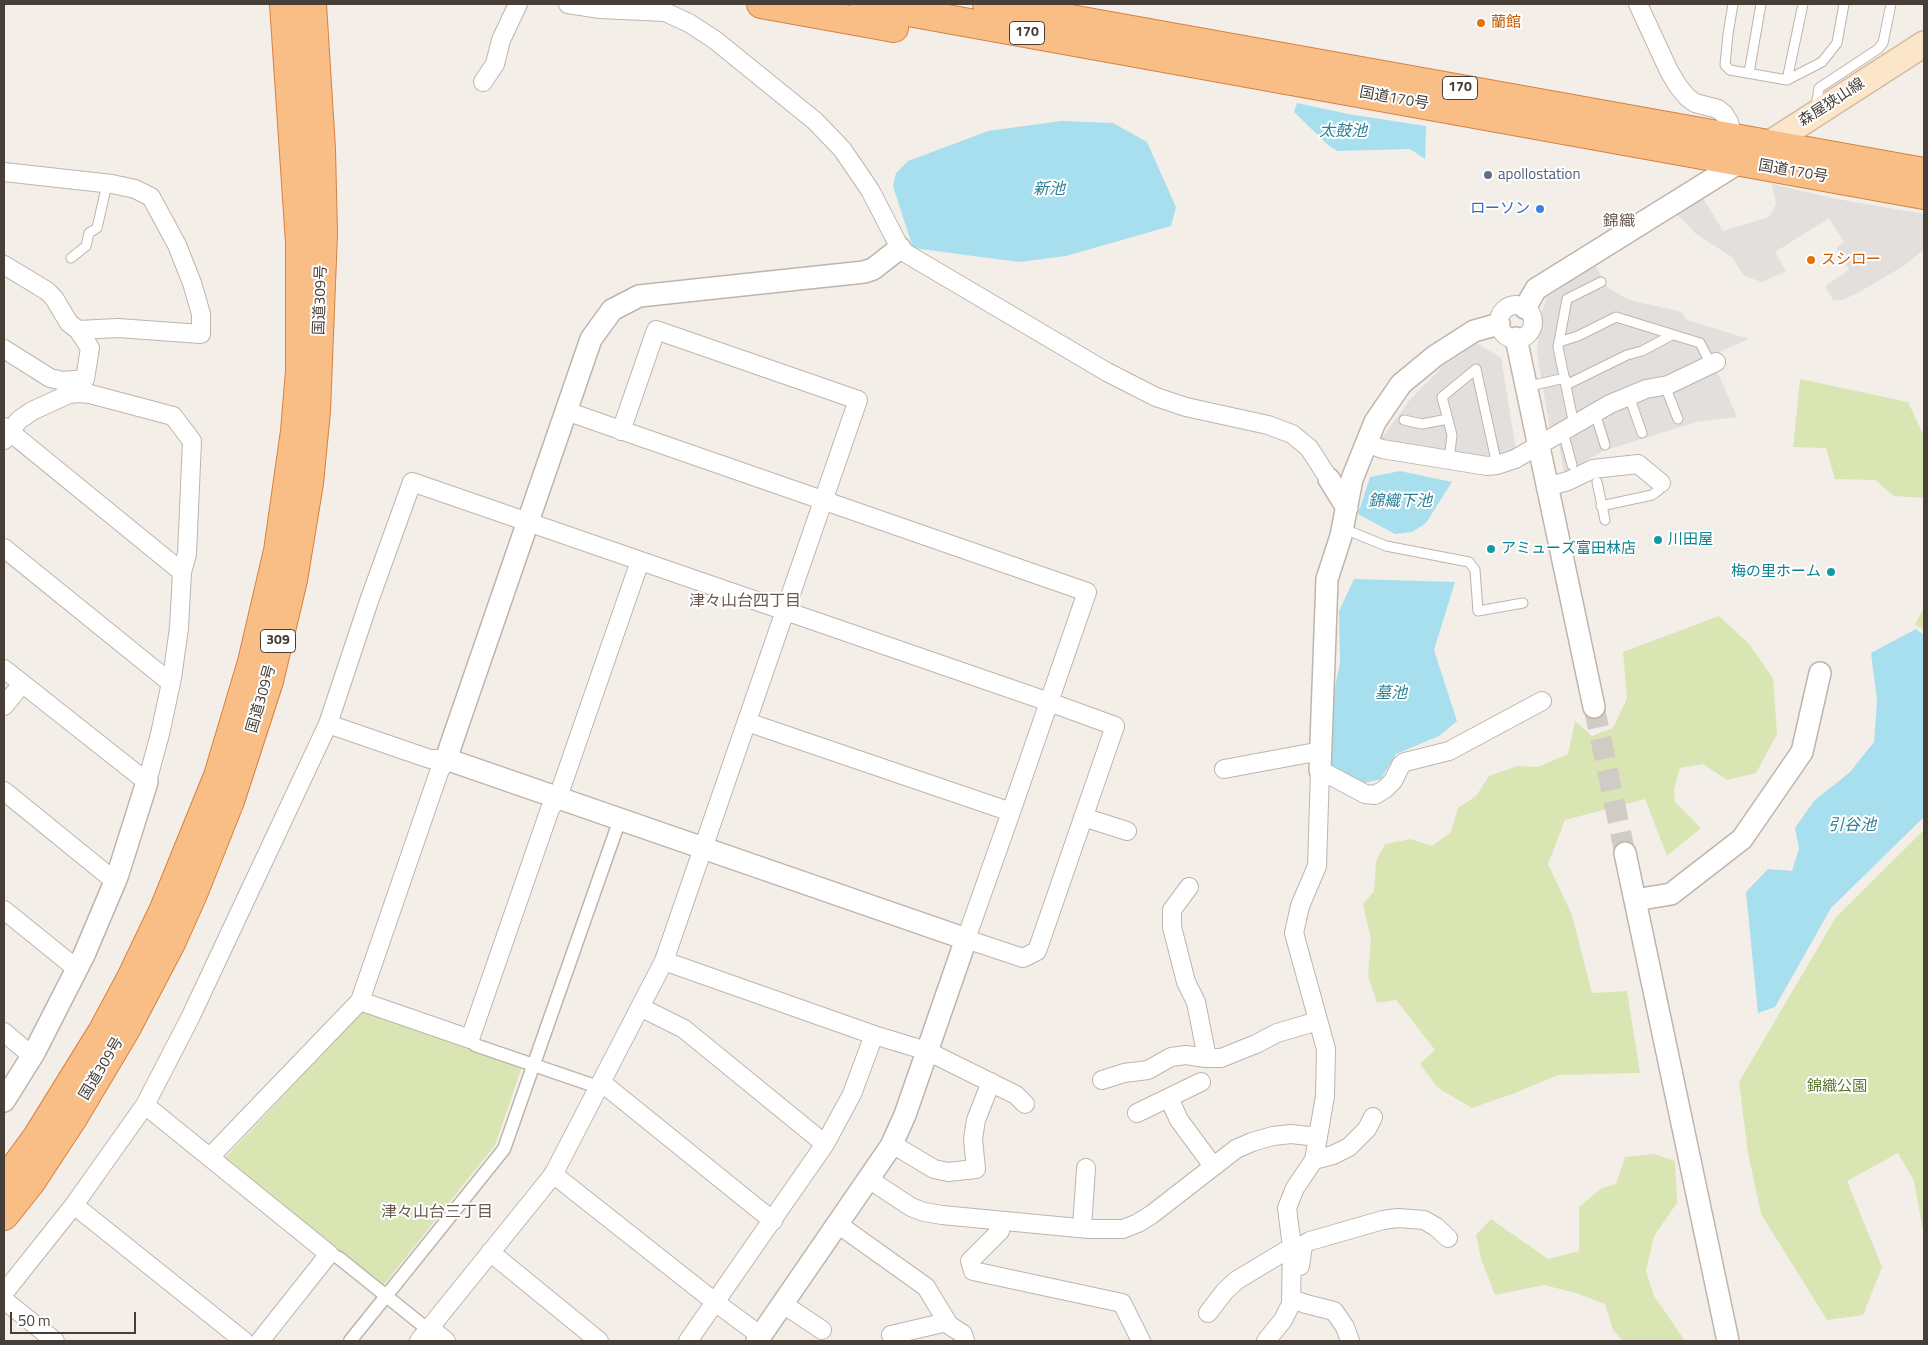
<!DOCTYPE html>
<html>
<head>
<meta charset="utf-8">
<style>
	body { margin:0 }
	#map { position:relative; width:1928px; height:1345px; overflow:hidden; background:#f4eee9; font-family:"Titillium Web",sans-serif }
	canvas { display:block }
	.frame { position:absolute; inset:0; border:5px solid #473e37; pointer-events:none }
	.scale { position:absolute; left:10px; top:1312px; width:126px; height:22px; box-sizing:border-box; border:2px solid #473e37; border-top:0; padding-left:6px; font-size:15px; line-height:18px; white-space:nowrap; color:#473e37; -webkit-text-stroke:4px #fff; paint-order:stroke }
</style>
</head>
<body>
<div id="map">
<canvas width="1928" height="1345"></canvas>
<div class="frame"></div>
<div class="scale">50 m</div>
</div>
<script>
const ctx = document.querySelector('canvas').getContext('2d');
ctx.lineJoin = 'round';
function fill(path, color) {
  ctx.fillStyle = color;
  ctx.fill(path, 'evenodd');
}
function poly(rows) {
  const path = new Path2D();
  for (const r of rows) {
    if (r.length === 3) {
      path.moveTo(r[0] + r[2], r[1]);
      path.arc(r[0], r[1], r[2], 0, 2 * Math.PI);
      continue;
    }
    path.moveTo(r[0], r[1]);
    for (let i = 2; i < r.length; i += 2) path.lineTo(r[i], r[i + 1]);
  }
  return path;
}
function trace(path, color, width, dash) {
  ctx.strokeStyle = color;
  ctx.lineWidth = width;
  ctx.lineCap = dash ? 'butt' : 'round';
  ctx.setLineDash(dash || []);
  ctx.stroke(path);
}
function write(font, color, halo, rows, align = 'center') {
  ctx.font = font + ' "Titillium Web","Noto Sans JP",sans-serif';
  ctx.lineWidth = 4;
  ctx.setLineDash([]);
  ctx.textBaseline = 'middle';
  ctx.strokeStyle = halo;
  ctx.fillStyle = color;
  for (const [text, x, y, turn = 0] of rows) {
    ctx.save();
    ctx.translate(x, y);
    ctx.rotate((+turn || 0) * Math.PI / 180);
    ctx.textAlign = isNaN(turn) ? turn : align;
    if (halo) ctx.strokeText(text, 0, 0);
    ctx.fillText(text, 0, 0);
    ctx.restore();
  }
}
const green = poly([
	[1800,379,1908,402,1924,436,1924,498,1894,496,1875,480,1835,479,1826,448,1793,447],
	[1924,608,1924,630,1915,624],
	[1719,616,1749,644,1773,678,1777,734,1756,773,1727,780,1703,764,1680,768,1674,789,1675,802,1701,828,1667,856,1645,799,1565,820,1548,864,1572,915,1592,993,1627,991,1640,1073,1558,1075,1515,1093,1472,1108,1438,1088,1420,1064,1435,1050,1396,1000,1377,1003,1368,976,1371,940,1363,904,1374,891,1376,861,1385,844,1411,839,1432,846,1451,832,1458,808,1476,796,1489,776,1517,766,1538,767,1568,754,1575,721,1592,736,1613,728,1627,698,1623,652],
	[1924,830,1924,1236,1914,1181,1898,1153,1847,1181,1882,1267,1863,1315,1827,1320,1761,1214,1748,1153,1739,1082,1836,917],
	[363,1011,522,1067,495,1145,382,1287,225,1158],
	[1654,1154,1675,1161,1677,1203,1654,1236,1646,1271,1654,1296,1685,1341,1623,1341,1613,1330,1605,1304,1576,1293,1544,1285,1495,1295,1481,1259,1476,1235,1491,1219,1548,1259,1579,1251,1579,1207,1602,1188,1616,1184,1625,1157]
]);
const parking = poly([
	[1772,184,1837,199,1924,214,1924,249,1905,265,1863,290,1843,300,1833,300,1825,286,1849,270,1836,248,1844,242,1829,218,1775,252,1786,271,1762,282,1744,276,1732,257,1696,234,1675,212,1701,195,1723,231,1769,217,1776,204],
	[1595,265,1608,288,1629,300,1682,312,1687,320,1749,339,1646,384,1550,430,1537,353,1539,323,1546,298],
	[1477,343,1501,358,1516,450,1475,458,1381,439,1409,401,1444,365],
	[1717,371,1737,417,1696,422,1603,451,1564,473,1559,444,1586,424]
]);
const water = poly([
	[1297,103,1348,114,1426,126,1425,159,1410,149,1337,151,1328,145,1294,112],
	[1061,121,1113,123,1147,142,1176,207,1171,226,1066,256,1019,262,913,248,893,186,896,173,908,161,988,131],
	[1400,471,1452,482,1426,523,1412,532,1395,534,1358,514,1370,477],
	[1354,579,1455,582,1434,650,1457,721,1439,736,1396,754,1381,779,1364,783,1347,777,1329,765,1332,701,1340,663,1339,611],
	[1916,629,1924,635,1924,817,1831,908,1775,1007,1758,1013,1746,892,1768,869,1792,871,1799,848,1795,828,1814,801,1850,772,1874,742,1877,701,1871,653]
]);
const tertiaryTunnel = poly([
	[1594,707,1625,853]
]);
const service = poly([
	[1733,4,1728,34,1725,65,1730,70,1787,80,1822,62,1837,43,1844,4],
	[1749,73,1761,4],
	[1787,80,1803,4],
	[1816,107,1819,88,1878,49,1883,43,1891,4],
	[71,258,86,246,89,233,97,228,107,184],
	[1559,342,1578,336,1616,317,1700,343,1711,364],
	[1566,385,1627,355,1642,351,1672,335],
	[1665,386,1678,419],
	[1525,387,1565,378],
	[1629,396,1642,433],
	[1595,413,1605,445],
	[1404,420,1422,424,1448,419],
	[1574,425,1558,347,1567,299,1601,282],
	[1563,432,1572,465],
	[1449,460,1452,435,1442,397,1476,369,1497,465],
	[1597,482,1605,520],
	[1601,506,1652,495,1659,490,1661,483],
	[1342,528,1386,546,1469,562,1475,570,1478,611,1523,603]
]);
const pedestrian = poly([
	[470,1039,475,1045,598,1087],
	[329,1254,339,1258,421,1324,430,1328],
	[350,1341,504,1149,620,819]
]);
const minor = poly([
	[568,4,600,9,665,12,689,23,715,40,815,121,842,149,870,190,900,248,907,254,1107,372,1156,397,1186,407,1268,425,1292,434,1309,448,1329,479],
	[1638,4,1669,71,1678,86,1687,97,1695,103,1718,109,1724,114,1729,122,1735,146],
	[483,82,495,64,501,40,518,4],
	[4,172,112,184,135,189,151,197,177,245,192,283,201,314,201,334,118,328,78,330],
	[4,265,47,291,54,298,69,323,78,330,90,348,85,379,63,381,50,378,4,349],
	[1516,322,17],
	[4,427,182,572],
	[4,440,19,420,32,411,69,394,79,393,90,394,173,416,192,441,187,554,182,572,179,628,172,678,160,734,147,782,4,669],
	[1367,443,1382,449,1487,466,1497,465,1515,459,1610,404,1646,389,1668,385,1716,362],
	[1546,487,1568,481,1593,469,1638,464,1661,483],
	[4,548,171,683],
	[4,706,22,684],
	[747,722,1011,812],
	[1224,769,1321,751],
	[4,791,116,882],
	[1083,817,1127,831],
	[1189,887,1172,910,1172,927,1186,982,1196,1002,1207,1058],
	[4,910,77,969],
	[664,961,874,1035,927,1051,1016,1095,1025,1104],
	[360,1001,470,1039,550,809,558,797,640,561],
	[640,1007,684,1029,825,1144],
	[4,1032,32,1056],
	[1102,1080,1124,1073,1148,1070,1171,1057,1186,1055,1206,1058,1221,1058,1256,1044,1277,1033,1318,1021],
	[601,1082,773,1221],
	[1169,1098,1179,1120,1213,1166],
	[145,1105,329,1254,260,1341],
	[1137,1113,1201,1082],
	[892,1144,934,1169,948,1172,976,1169,973,1139,976,1120,991,1082],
	[210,1157,360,1001,439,772,446,759,430,759,328,724],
	[1314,1160,1333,1155,1349,1147,1367,1129,1373,1117],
	[553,1174,715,1302,761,1336],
	[870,1180,911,1207,924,1212,942,1215,1089,1229,1123,1229,1138,1223,1151,1215,1236,1149,1252,1142,1273,1136,1291,1134,1318,1137],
	[74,1205,244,1341],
	[1002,1221,1000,1231,970,1261,973,1271,1122,1303,1141,1341],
	[839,1225,926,1287,949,1325,963,1334,965,1341],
	[1082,1228,1086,1168],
	[490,1252,599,1341],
	[1300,1266,1303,1245,1310,1241,1383,1220,1398,1218,1424,1220,1436,1227,1448,1238],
	[4,1293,74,1205,145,1105,190,1018,328,724,369,601,412,482,1049,702,1115,726,1037,951,1023,958,966,939,1011,812,1087,592,566,411],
	[1292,1299,1306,1304,1334,1311,1345,1327,1350,1341],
	[4,1300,55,1341],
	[783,1304,822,1330],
	[1208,1313,1225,1291,1237,1280,1292,1247],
	[430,1328,446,1341],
	[891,1335,947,1322],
	[419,1341,553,1175,664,961,858,400,656,330,621,431],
	[688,1341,825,1144,852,1094,874,1035],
	[1266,1341,1283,1320,1291,1304,1292,1247,1287,1208,1295,1188,1314,1160,1325,1096,1326,1049,1294,933,1300,906,1317,866,1320,770,1365,794,1375,795,1385,789,1393,781,1401,765,1405,762,1449,751,1542,701]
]);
const tertiary = poly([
	[1525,308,1536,289,1740,162],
	[1516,338,1594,707],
	[1329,479,1347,508],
	[1320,770,1327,579,1341,536,1352,479,1375,422,1401,384,1435,356,1474,331,1499,324],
	[1625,853,1728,1341],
	[1635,900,1671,894,1742,839,1802,752,1820,673],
	[4,1101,34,1053,84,955,117,877,147,782],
	[757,1341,891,1146,905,1115,966,939,446,759,591,339,612,310,639,296,864,272,873,269,900,248]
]);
const secondary = poly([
	[1758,151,1924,44]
]);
const trunk = poly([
	[761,4,894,28],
	[864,4,1924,195],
	[987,4,1924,172],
	[4,1182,37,1137,102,1032,131,978,164,909,218,776,252,662,278,551,295,431,300,371,300,243,284,4],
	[4,1216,31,1182,73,1118,126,1029,172,941,193,894,230,801,269,681,293,580,309,483,316,411,323,233,321,149,312,4]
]);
const markers = [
	[1481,23,5,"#e8710a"],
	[1488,175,5,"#5c6f8a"],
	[1540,209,5,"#3f7fe0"],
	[1811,260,5,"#e8710a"],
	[1658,540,5,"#0f9aa8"],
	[1491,549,5,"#0f9aa8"],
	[1831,572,5,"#0f9aa8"]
];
const shields = [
	[1027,33,35],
	[1460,88,35],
	[278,641,35]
];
const shieldNames = [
	["170",1027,33],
	["170",1460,88],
	["309",278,641]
];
const foodNames = [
	["蘭館",1491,23],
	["スシロー",1821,260]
];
const streetNames = [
	["国道170号",1394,99,10],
	["森屋狭山線",1832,103,-33],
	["国道170号",1793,172,10],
	["国道309号",321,300,-88],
	["国道309号",262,699,-74],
	["国道309号",102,1069,-59]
];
const serviceNames = [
	["apollostation",1498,175]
];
const shopNames = [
	["ローソン",1530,209]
];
const cultureNames = [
	["川田屋",1668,540],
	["アミューズ富田林店",1501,549],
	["梅の里ホーム",1821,572,"right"]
];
const parkNames = [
	["錦織公園",1837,1087]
];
const waterNames = [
	["太鼓池",1343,132],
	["新池",1049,190],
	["錦織下池",1400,502],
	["墓池",1391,694],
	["引谷池",1852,826]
];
const neighbourhoodNames = [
	["錦織",1619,222],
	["津々山台四丁目",745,602],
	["津々山台三丁目",437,1213]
];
fill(green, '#d9e6b3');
fill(parking, '#e2dfdd');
fill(water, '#a8dfee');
trace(tertiaryTunnel, '#d1cbc5', 21, [21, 11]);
trace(service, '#bfb4ac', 11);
trace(pedestrian, '#bfb4ac', 15);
trace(minor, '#bfb4ac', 20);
trace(tertiary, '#bfb4ac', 24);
trace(secondary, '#d5ba9d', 28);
trace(trunk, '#d7813f', 30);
trace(service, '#fff', 9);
trace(pedestrian, '#fff', 12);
trace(minor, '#fff', 18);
trace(tertiary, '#fff', 21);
trace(secondary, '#fce6ca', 25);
trace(trunk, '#f9be86', 28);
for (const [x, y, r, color] of markers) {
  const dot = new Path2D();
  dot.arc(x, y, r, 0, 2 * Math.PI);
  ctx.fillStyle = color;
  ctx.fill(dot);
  trace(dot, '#fff', 2);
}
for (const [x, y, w] of shields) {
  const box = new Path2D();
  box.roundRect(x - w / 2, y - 11.5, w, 23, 4);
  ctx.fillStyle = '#fff';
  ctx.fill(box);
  trace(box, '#473e37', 1);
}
write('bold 14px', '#473e37', null, shieldNames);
write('15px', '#c56008', '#fff', foodNames, 'left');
write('15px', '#473e37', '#fff', streetNames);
write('15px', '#4e5e75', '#fff', serviceNames, 'left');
write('15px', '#366cbe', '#fff', shopNames, 'right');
write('15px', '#0d838f', '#fff', cultureNames, 'left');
write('15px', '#58772d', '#fff', parkNames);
write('italic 16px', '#2f8097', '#fff', waterNames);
write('16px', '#69594f', '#fff', neighbourhoodNames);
</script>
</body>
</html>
